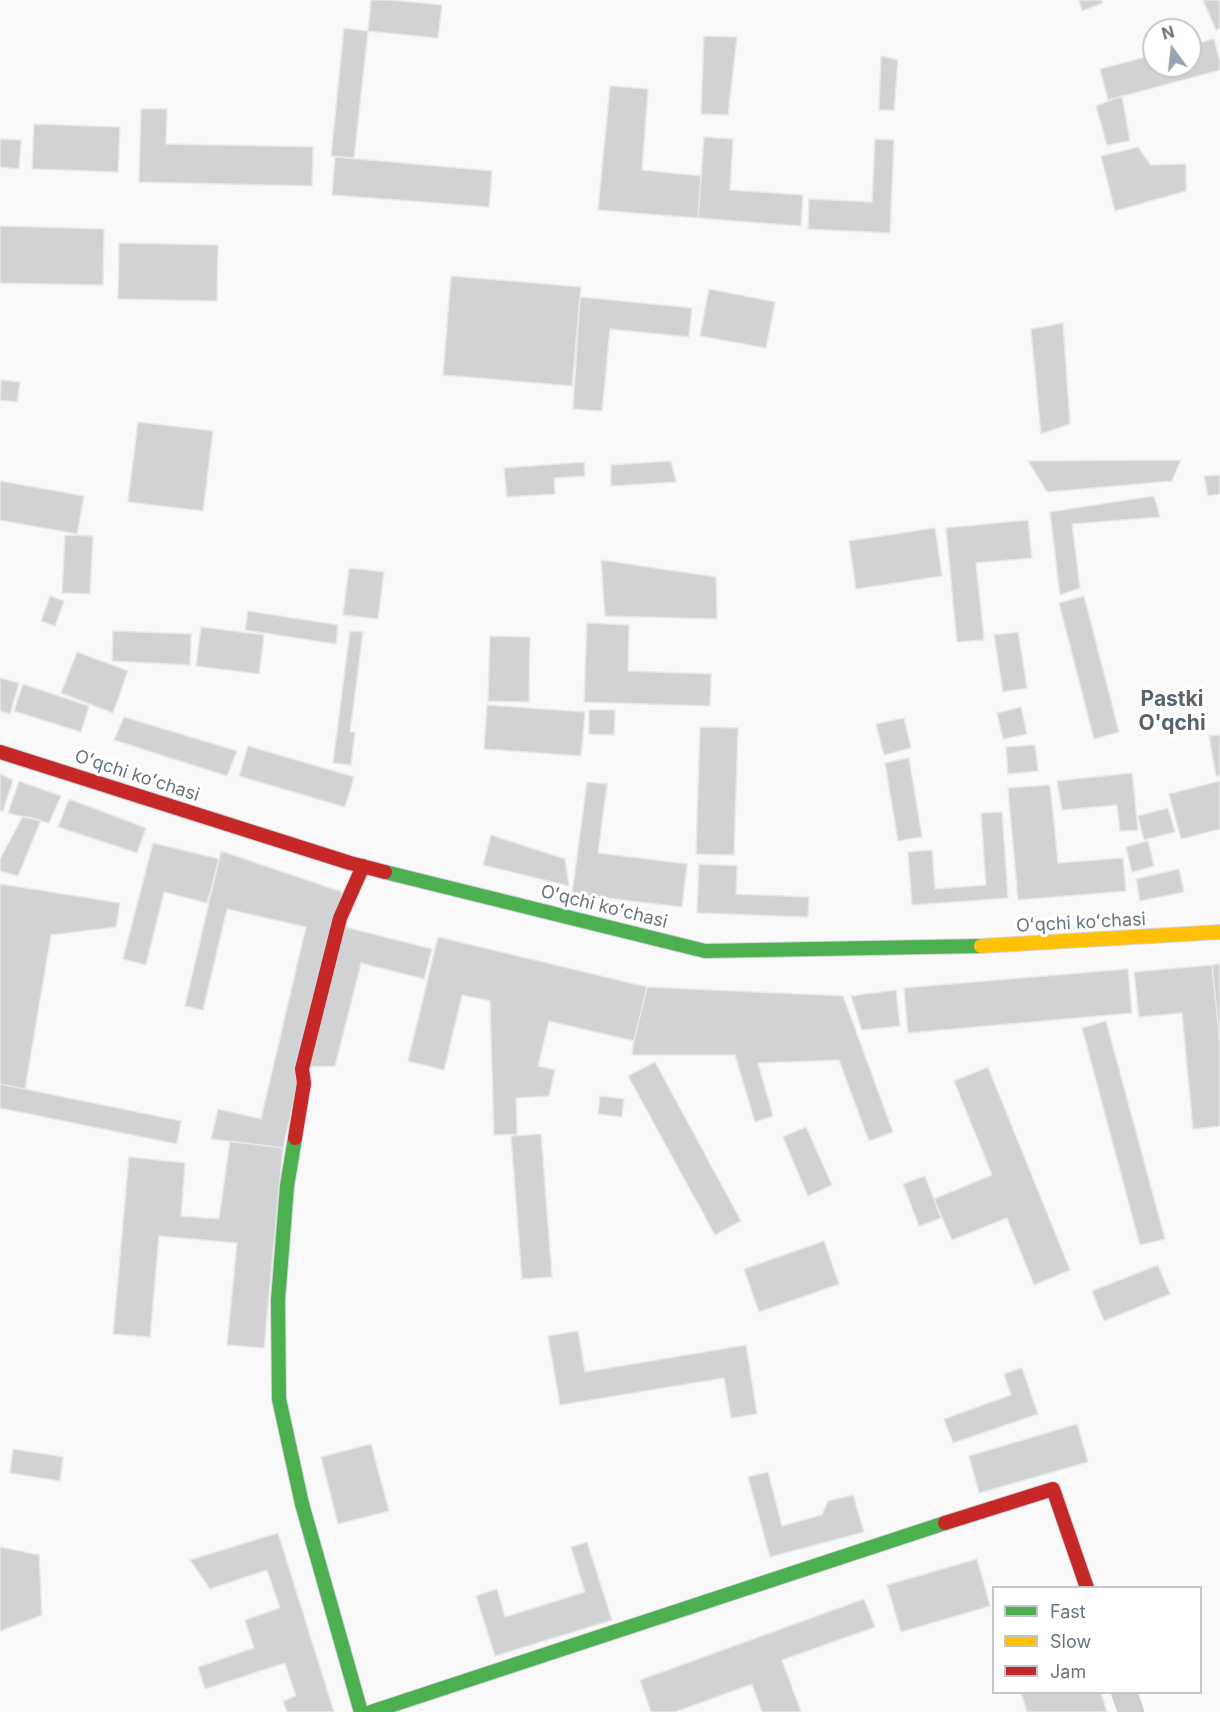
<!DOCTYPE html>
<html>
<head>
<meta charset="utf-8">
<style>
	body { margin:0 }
	#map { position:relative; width:1220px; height:1712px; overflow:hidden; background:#f9f9f9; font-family:Inter,sans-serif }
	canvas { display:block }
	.legend { position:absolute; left:992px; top:1586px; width:210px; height:108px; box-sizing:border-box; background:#fff; border:2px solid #c1c8cd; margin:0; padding:8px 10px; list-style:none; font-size:18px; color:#657683 }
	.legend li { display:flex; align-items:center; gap:12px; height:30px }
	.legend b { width:30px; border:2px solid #c1c8cd }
	.north { position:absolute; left:1142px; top:18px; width:60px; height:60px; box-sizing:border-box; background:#fff; border:2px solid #c1c8cd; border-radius:50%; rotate:345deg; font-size:16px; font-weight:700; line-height:24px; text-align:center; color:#657683 }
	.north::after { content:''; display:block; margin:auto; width:21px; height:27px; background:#99a4ac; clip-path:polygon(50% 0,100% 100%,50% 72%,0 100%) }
</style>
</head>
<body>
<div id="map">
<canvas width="1220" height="1712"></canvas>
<ul class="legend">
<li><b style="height:8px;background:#4caf50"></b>Fast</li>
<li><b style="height:8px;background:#ffc107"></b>Slow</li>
<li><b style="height:8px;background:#c62828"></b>Jam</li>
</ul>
<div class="north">N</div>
</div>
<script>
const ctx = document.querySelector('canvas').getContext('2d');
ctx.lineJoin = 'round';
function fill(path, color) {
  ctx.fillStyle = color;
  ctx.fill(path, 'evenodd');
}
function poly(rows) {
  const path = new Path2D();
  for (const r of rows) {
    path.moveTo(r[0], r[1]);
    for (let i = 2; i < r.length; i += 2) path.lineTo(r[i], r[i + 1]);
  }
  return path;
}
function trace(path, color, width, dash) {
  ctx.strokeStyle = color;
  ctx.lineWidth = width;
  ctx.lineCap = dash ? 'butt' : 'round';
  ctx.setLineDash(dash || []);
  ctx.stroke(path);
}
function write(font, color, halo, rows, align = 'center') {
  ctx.font = font + ' Inter,sans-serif';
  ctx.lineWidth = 6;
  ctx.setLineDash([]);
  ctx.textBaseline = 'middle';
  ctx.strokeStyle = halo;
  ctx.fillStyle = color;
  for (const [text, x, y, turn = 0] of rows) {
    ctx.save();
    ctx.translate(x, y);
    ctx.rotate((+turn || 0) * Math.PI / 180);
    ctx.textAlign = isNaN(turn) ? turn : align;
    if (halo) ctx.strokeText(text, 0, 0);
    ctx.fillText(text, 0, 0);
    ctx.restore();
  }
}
const building = poly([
	[371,0,390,0,442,5,438,38,368,31,371,0],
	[1079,0,1102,0,1103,3,1082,11,1079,0],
	[1203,0,1220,0,1220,28,1216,30,1203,0],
	[344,28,368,31,354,158,331,156,344,28],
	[704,36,737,37,728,115,701,114,704,36],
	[1214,39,1220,62,1220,70,1108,100,1100,69,1154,55,1154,66,1190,66,1190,45,1214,39],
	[881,56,898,60,894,110,879,110,881,56],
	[610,86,648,89,642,170,701,176,698,218,598,210,610,86],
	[1122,96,1130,141,1107,145,1096,106,1122,96],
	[141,109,167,109,166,144,313,147,312,186,139,182,141,109],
	[34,124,120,127,118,172,32,169,34,124],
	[704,137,733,139,730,190,803,195,801,226,698,218,704,137],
	[0,139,21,140,19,169,0,167,0,139],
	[875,139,894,140,890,233,808,229,809,199,872,202,875,139],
	[1138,147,1151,165,1186,164,1186,191,1115,211,1101,156,1138,147],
	[335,157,492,171,489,207,332,195,335,157],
	[0,226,104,229,103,285,0,283,0,226],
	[119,243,218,245,217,301,118,299,119,243],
	[451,276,581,287,572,386,443,375,451,276],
	[709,289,775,302,766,348,700,336,709,289],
	[580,297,692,308,689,337,610,329,602,411,573,409,580,297],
	[1063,323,1070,424,1041,434,1031,329,1063,323],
	[1,380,20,382,17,402,0,400,1,380],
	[138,422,213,431,203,511,128,502,138,422],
	[1181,460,1172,481,1047,492,1028,461,1181,460],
	[671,461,676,482,611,486,611,465,671,461],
	[584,462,585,476,554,478,555,494,507,497,504,468,584,462],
	[1220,475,1220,494,1208,496,1204,476,1220,475],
	[0,481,84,496,77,534,0,520,0,481],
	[1154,496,1160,517,1072,524,1080,588,1060,595,1050,512,1154,496],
	[1028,520,1032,558,976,563,984,640,957,642,946,528,1028,520],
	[935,528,942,576,856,589,849,541,935,528],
	[65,535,93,536,90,594,62,593,65,535],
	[601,560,716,577,717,619,605,616,601,560],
	[349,568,384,572,378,619,343,615,349,568],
	[50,596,64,601,55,626,41,621,50,596],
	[1084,596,1119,732,1094,739,1059,603,1084,596],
	[248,611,338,625,336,644,245,630,248,611],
	[587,623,629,625,628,671,711,674,710,706,584,702,587,623],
	[201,627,264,635,259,674,196,666,201,627],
	[113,631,191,634,190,665,112,661,113,631],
	[350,631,363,632,350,732,355,732,351,765,333,763,350,631],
	[1018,632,1027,688,1003,692,994,635,1018,632],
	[490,636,530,637,529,702,488,701,490,636],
	[77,652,128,671,113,713,61,693,77,652],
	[0,678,19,683,10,714,0,711,0,678],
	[23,684,89,706,81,732,14,711,23,684],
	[487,705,585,712,581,756,484,749,487,705],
	[1021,707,1027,734,1003,739,997,713,1021,707],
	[589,710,615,710,614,735,589,734,589,710],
	[124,717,237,751,227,776,114,740,124,717],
	[904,718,911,748,884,755,876,724,904,718],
	[700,727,738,728,734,855,696,854,700,727],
	[1220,735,1220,776,1216,776,1209,736,1220,735],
	[1035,745,1038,771,1008,774,1006,747,1035,745],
	[248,746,354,777,345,807,239,776,248,746],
	[909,758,922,837,898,841,885,763,909,758],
	[1132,773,1138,830,1120,831,1117,805,1062,810,1057,781,1132,773],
	[0,774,13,780,3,811,0,811,0,774],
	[19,781,61,796,49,823,8,813,19,781],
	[1220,781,1220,829,1181,839,1169,794,1220,781],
	[587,782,607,784,598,853,687,864,682,907,572,894,587,782],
	[1050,785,1058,863,1123,858,1126,891,1018,900,1008,788,1050,785],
	[69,799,146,828,137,853,58,827,69,799],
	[1168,808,1175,832,1144,840,1138,816,1168,808],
	[1002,812,1008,898,912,905,908,852,932,850,935,889,986,885,981,813,1002,812],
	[23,816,41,820,18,876,0,871,0,859,23,816],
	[491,835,565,859,569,886,483,865,491,835],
	[1148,841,1154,866,1132,872,1126,847,1148,841],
	[153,843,219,859,207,903,164,892,146,965,123,959,153,843],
	[221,851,342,892,283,1148,211,1139,218,1109,261,1119,306,927,227,909,203,1010,185,1006,221,851],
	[699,864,737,866,736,894,809,897,808,917,697,913,699,864],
	[1179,869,1184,892,1140,901,1136,879,1179,869],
	[0,884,120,903,116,927,51,935,25,1089,0,1084,0,884],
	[341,926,432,949,424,979,361,963,335,1066,305,1067,341,926],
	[438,937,647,987,634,1041,549,1021,538,1066,555,1070,549,1096,516,1098,517,1134,494,1135,490,1001,462,995,444,1070,408,1061,438,937],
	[1220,964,1220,1045,1212,965,1220,964],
	[1212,965,1220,1045,1220,1126,1193,1129,1182,1013,1139,1017,1134,972,1212,965],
	[1128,969,1132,1013,908,1033,904,988,1128,969],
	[647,987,843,996,893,1132,869,1141,839,1060,758,1063,773,1116,755,1122,735,1055,632,1055,634,1041,647,987],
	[896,990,900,1026,862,1030,851,996,896,990],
	[1106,1021,1165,1239,1140,1245,1082,1028,1106,1021],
	[655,1062,741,1221,715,1235,628,1076,655,1062],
	[988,1067,1070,1270,1034,1285,1007,1218,952,1240,934,1199,992,1175,954,1081,988,1067],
	[0,1084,181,1121,177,1144,0,1108,0,1084],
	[600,1096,624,1099,622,1117,598,1114,600,1096],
	[806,1127,832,1185,808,1196,783,1137,806,1127],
	[541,1134,552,1277,522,1279,511,1136,541,1134],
	[230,1141,283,1148,264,1348,227,1345,237,1243,159,1236,150,1337,113,1334,129,1157,185,1163,181,1216,219,1219,230,1141],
	[925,1176,941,1218,919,1226,903,1184,925,1176],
	[824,1241,839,1284,759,1312,744,1269,824,1241],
	[1158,1265,1170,1294,1104,1321,1092,1291,1158,1265],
	[578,1331,585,1372,746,1345,757,1414,731,1418,724,1378,560,1405,548,1336,578,1331],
	[1022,1368,1038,1414,953,1443,944,1419,1011,1395,1004,1374,1022,1368],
	[1077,1424,1088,1462,979,1493,969,1456,1077,1424],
	[371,1444,389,1511,338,1524,321,1457,371,1444],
	[13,1449,63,1457,60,1481,10,1473,13,1449],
	[768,1472,782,1526,822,1515,828,1501,853,1495,864,1532,770,1557,748,1477,768,1472],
	[278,1533,334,1712,287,1712,283,1701,296,1696,285,1663,205,1689,198,1667,254,1648,245,1620,280,1608,267,1570,210,1589,190,1560,278,1533],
	[587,1542,612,1620,495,1656,476,1596,497,1589,505,1617,585,1592,571,1547,587,1542],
	[0,1547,39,1555,42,1615,0,1631,0,1547],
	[977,1559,990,1606,901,1632,887,1585,977,1559],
	[864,1599,875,1627,782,1660,801,1712,762,1712,752,1684,675,1712,651,1712,640,1680,864,1599],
	[1021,1692,1101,1692,1107,1712,1027,1712,1021,1692]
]);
const street = poly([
	[1124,1692,1131,1712]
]);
const fast = poly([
	[385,872,705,951,981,946],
	[295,1138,287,1186,278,1300,279,1399,302,1504,361,1712],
	[371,1712,945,1523]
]);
const slow = poly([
	[981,946,1220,932]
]);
const jam = poly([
	[0,752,350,863,385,872],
	[295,1138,304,1083,302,1069,340,918,363,866],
	[945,1523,1053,1489,1087,1588]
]);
const streetNames = [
	["Oʻqchi koʻchasi",137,776,18],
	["Oʻqchi koʻchasi",604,907,14],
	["Oʻqchi koʻchasi",1081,923,-3]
];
const quarterNames = [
	["Pastki",1172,700],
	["O'qchi",1172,724]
];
fill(building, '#d0d2d3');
trace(building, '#e8e8e8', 1.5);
trace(fast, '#d5d6d7', 16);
trace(slow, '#d5d6d7', 16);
trace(jam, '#d5d6d7', 16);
trace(street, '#cecfd0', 26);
trace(fast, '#4caf50', 14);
trace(slow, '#ffc107', 14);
trace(jam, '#c62828', 14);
write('18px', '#657683', '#fff', streetNames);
write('bold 21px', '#57646e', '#fff', quarterNames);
</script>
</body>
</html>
